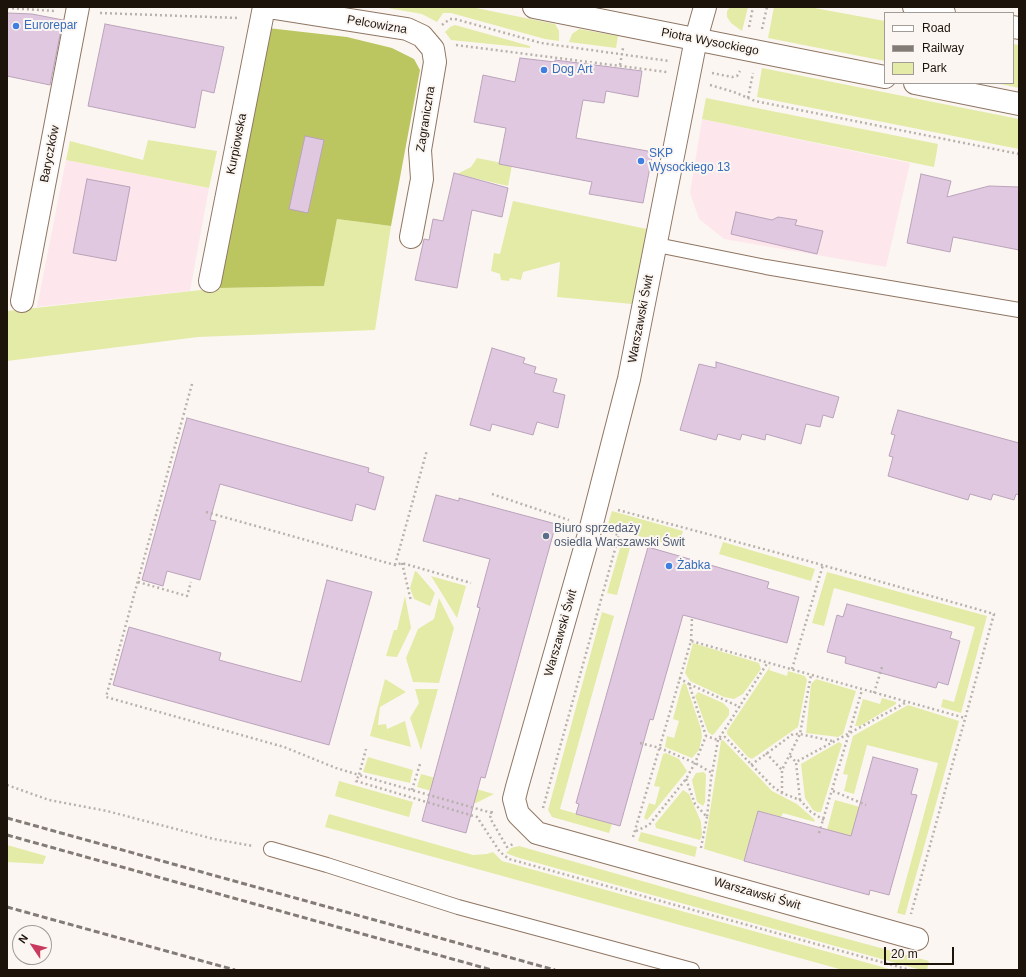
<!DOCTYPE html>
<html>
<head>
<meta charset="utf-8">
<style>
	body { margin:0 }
	#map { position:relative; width:1026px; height:977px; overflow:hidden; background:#fcf6f2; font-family:Arial,sans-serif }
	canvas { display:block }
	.frame { position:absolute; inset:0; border:8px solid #1c130b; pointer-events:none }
	.legend { position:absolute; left:884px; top:12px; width:130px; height:72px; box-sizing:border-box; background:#fcf6f2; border:1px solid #a29b96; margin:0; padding:5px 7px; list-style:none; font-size:12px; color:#1c130b }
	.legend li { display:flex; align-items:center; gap:8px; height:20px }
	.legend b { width:20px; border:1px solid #a29b96 }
	.north { position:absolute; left:12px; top:925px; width:40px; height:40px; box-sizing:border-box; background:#fcf6f2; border:1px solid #a29b96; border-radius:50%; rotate:305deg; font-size:11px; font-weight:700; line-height:16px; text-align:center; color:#1c130b }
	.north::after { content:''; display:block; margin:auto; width:14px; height:18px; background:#c93a5f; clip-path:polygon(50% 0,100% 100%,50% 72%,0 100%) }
	.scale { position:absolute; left:884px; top:947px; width:70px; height:18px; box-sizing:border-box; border:2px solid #1c130b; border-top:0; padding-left:5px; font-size:12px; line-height:14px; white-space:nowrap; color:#1c130b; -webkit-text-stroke:3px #fcf6f2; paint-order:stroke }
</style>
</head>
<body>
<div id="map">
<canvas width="1026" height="977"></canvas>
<div class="frame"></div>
<ul class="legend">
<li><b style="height:5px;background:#fff"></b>Road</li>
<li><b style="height:5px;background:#837b75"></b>Railway</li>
<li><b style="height:11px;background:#e3eba7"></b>Park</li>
</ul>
<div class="north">N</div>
<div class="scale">20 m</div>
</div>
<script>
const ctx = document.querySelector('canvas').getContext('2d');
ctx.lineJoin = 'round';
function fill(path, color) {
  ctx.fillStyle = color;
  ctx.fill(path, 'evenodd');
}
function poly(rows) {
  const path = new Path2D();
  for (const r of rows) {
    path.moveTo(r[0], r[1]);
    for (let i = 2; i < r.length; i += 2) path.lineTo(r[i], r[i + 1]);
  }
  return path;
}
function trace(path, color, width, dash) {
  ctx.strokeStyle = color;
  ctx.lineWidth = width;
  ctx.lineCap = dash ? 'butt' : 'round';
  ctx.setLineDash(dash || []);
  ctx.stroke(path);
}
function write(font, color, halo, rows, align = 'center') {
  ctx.font = font + ' Arial,sans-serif';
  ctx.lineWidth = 4;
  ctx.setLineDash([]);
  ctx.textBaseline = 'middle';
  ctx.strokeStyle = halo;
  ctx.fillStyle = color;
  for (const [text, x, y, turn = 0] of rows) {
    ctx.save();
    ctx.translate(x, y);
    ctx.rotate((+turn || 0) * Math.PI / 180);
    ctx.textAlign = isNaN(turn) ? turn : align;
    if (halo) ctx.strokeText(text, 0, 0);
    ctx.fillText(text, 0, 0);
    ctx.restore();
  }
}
const industrial = poly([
	[702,119,910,163,886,267,724,239,699,219,690,193],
	[66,160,209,188,190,291,37,307]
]);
const green = poly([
	[382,7,471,7,555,24,559,31,559,41,545,39,451,13,443,13,437,22,422,14],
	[730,7,748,7,742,31,731,23,727,17,727,11],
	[774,7,809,7,885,21,885,61,768,38],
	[455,25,530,46,530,48,451,40,445,32,450,27],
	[579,29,618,36,616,48,569,42,572,34],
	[1013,44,1019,45,1019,88,996,83,1013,83],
	[762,68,1019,119,1019,149,757,97],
	[706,98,938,144,934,167,702,119],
	[148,140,217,151,209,188,66,160,70,141,143,160],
	[477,158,512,165,508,186,457,174,471,167],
	[513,201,647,229,632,304,557,297,560,262,523,272,521,280,510,278,509,281,501,280,500,274,491,271,494,253,500,254],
	[337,219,391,226,375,330,198,337,7,361,7,311,220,288,324,286],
	[612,511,683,531,678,547,607,527],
	[622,541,631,544,617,595,607,593],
	[723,542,815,569,811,581,719,554],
	[415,571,417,572,435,593,430,606,414,599,410,588],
	[827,572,987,616,961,713,941,707,943,699,954,702,975,627,834,588,824,626,812,623],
	[431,576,466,586,457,618],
	[405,596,411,628,397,657,386,656,394,630,397,630],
	[439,598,454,628,439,683,413,682,406,658,418,629,434,619],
	[602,612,614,616,560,809,612,824,609,833,552,817,548,810],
	[693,643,759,663,761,669,743,694,734,699,724,697,690,681,685,673],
	[771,665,769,670,787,676,788,671,805,676,807,680,798,727,752,759,748,757,727,734,727,731],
	[385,679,406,692,380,707,378,725,386,724,387,729,405,721,411,747,370,736],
	[816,679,856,691,843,734,838,737,806,733,811,684],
	[684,683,686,684,701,729,702,737,699,750,692,758,665,747,667,736,674,738,679,721,673,719,682,685],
	[415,689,438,689,421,750,410,718,419,703],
	[698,692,723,703,729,709,729,715,714,734,712,735,708,732,695,696],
	[882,698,896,702,896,704,860,726,855,726,863,699,880,704],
	[908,705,959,721,905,915,897,913,938,763,867,745,854,794,844,791,848,775,843,774,853,736],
	[723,740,772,791,797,804,814,819,815,822,783,813,781,817,759,811,744,861,704,849,721,741],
	[839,742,842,744,821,812,817,812,813,810,805,798,801,764],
	[666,753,679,759,687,771,647,820,644,818,649,803,655,805,660,787,654,786,663,754],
	[368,757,413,770,410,783,363,772],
	[704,772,706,775,705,802,703,806,697,802,692,780,696,773],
	[421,774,494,794,476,803,417,787],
	[339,781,413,802,409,817,335,796],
	[683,790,689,794,701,822,702,835,700,840,656,828,655,824],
	[835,800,860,807,857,838,827,830],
	[329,814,473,855,487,854,493,852,502,861,893,970,843,970,325,827],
	[641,832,697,847,695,857,638,841],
	[7,845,46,856,43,864,7,862],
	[519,846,814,930,929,961,927,970,921,970,516,857,506,853,511,848]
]);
const forest = poly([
	[268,28,347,37,392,48,414,59,420,70,391,226,337,219,324,286,220,288]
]);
const building = poly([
	[7,13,32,14,63,20,50,85,7,76,7,13],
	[105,24,224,47,214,93,202,90,195,128,88,106,105,24],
	[520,58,555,62,555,60,642,71,638,97,606,91,604,103,583,100,576,138,653,152,643,203,589,194,592,182,499,164,506,128,474,122,483,75,515,82,520,58],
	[305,136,324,140,308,213,289,209,305,136],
	[454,173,508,188,502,217,472,210,457,288,415,280,424,239,429,240,433,219,443,221,454,173],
	[921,174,951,181,947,197,989,186,1019,187,1019,250,953,237,950,252,907,243,921,174],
	[87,179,130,187,116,261,73,253,87,179],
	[736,212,772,220,778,217,797,220,795,225,823,231,817,254,731,234,736,212],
	[492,348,525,358,523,363,536,367,534,373,557,379,553,392,565,395,558,428,537,422,533,435,492,424,490,431,470,425,492,348],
	[716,362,839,397,833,418,823,415,820,427,806,424,801,444,766,434,765,440,742,434,740,440,718,434,716,440,680,430,699,364,716,368,716,362],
	[898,410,1019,443,1019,495,1016,494,1014,500,993,494,991,500,970,494,968,500,888,476,893,457,889,456,895,435,891,434,898,410],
	[187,418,369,468,368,472,384,477,375,510,356,504,352,521,220,484,210,520,216,521,200,580,167,571,163,586,142,580,187,418],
	[436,495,459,501,459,498,556,524,485,778,481,777,466,833,422,821,480,608,477,607,490,559,423,541,436,495],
	[648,547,769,582,767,588,799,597,787,643,683,615,653,720,650,719,620,826,576,814,579,804,576,803,648,547],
	[327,580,372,592,329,745,113,685,129,627,221,653,219,660,301,682,327,580],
	[847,604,952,632,950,638,960,641,948,685,938,682,936,688,899,678,845,663,846,657,827,652,837,615,843,617,847,604],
	[873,757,918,769,911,794,917,795,889,895,870,890,869,895,744,861,758,811,851,836,873,757]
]);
const path = poly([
	[7,8,55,11],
	[100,13,239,18],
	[442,25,450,19,455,19,541,43,669,61],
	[749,27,753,7],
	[762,29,767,7],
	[456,45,667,72],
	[620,65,623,48],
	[712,73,732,77,737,76,740,71],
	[710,85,734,92,755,101,1019,154],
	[748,98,753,73],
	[192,384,106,697,284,747,336,768,359,775,366,749],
	[492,494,569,520],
	[618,510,808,561,994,614,911,914],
	[206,512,395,565,402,563,471,583],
	[402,563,411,601],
	[395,565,427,450],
	[138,582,187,596,191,582],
	[691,641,692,617],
	[792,669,823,565],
	[679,678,689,684,706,736],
	[689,684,740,707],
	[874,693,882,667],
	[640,743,660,748,695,763,712,773],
	[766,753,782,770],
	[790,756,796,762],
	[751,765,793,734,800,734,832,741],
	[686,779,695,804,707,817,711,779,718,740,768,662],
	[7,785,49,800,107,811,214,839,253,846],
	[412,790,420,764],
	[833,791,866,805],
	[782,793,782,770,800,734,811,675],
	[800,800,796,762,905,703],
	[543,808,619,535,612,533],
	[492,811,490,818,507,847,515,843],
	[492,813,359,775,356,781,477,817,500,852,509,859,910,970],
	[636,831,649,825,686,779,695,763,706,736,718,740,725,737,772,786,782,793,800,800,811,812,824,820],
	[819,833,862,690],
	[633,837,691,641,965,718],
	[701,848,707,817]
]);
const lane = poly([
	[657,245,766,267,1019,310],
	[271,849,327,865,458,907,692,970]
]);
const street = poly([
	[268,7,407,29,422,36,433,49,435,62,420,150,422,179,411,237],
	[705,7,696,39,629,379,591,527,517,787,514,799,518,814,537,833,917,939],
	[210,281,264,7],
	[22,301,78,7]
]);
const secondary = poly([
	[534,7,885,77],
	[914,7,944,13],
	[1013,27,1019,28],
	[915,83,1019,104]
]);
const rail = poly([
	[7,818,555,970],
	[7,835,492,970],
	[7,907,235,970]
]);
const markers = [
	[16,26,4,"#3f7fe0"],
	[544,70,4,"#3f7fe0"],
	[641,161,4,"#3f7fe0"],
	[546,536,4,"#5c6f8a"],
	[669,566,4,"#3f7fe0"]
];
const streetNames = [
	["Pelcowizna",377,25,10],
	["Piotra Wysockiego",710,42,11],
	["Zagraniczna",426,119,-81],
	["Kurpiowska",237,144,-79],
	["Baryczków",50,154,-79],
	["Warszawski Świt",641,319,-79],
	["Warszawski Świt",561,633,-74],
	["Warszawski Świt",757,894,16]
];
const shopNames = [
	["Eurorepar",24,26],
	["Dog Art",552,70],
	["SKP",649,154],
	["Wysockiego 13",649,168],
	["Żabka",677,566]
];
const serviceNames = [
	["Biuro sprzedaży",554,529],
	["osiedla Warszawski Świt",554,543]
];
fill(industrial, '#fde7ec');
fill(green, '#e3eba7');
fill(forest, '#bcc660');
fill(building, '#dfc8e0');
trace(building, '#baa3ba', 1);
trace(lane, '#8f7663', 16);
trace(street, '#8f7663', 24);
trace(secondary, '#8f7663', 24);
trace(path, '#b8b1ac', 2.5, [2, 3]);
trace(lane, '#fff', 14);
trace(street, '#fff', 22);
trace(secondary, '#fff', 22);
trace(rail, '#837b75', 3, [6, 3]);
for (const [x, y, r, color] of markers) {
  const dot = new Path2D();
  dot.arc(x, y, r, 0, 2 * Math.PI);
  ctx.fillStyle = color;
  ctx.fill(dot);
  trace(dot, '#fcf6f2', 1.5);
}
write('12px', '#1c130b', '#fcf6f2', streetNames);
write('12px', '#366cbe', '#fcf6f2', shopNames, 'left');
write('12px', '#4e5e75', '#fcf6f2', serviceNames, 'left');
</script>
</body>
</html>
